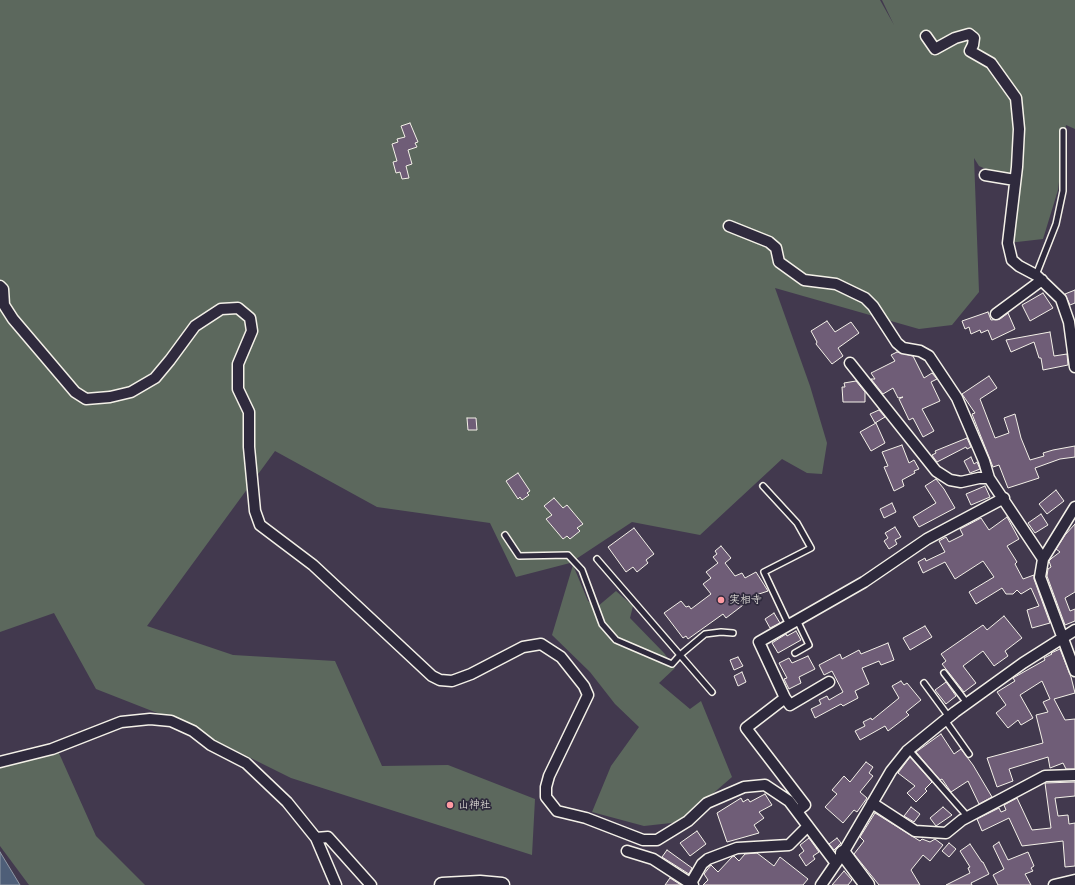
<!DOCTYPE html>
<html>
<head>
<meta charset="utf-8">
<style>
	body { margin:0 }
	canvas { display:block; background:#42394e }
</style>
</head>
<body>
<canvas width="1075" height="885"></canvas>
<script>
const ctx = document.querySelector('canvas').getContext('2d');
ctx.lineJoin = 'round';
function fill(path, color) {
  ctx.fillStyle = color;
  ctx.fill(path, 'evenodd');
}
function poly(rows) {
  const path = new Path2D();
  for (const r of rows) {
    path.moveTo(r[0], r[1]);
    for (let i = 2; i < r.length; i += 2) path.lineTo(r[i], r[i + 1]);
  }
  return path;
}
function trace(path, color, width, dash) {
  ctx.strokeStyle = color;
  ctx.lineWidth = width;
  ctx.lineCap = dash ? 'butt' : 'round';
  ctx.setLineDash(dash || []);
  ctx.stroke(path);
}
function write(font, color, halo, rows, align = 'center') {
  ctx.font = font + ' "Playpen Sans","Klee One",sans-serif';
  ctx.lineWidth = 3.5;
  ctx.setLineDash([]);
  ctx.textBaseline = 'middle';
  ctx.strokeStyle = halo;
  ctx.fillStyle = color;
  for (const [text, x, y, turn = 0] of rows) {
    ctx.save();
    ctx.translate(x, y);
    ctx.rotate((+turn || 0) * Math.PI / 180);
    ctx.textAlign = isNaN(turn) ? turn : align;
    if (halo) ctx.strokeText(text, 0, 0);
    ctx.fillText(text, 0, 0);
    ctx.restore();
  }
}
const green = poly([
	[0,0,880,0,894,25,882,0,1075,0,1075,129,1066,125,1058,190,1043,239,1008,243,1008,179,979,166,974,158,979,292,952,325,919,329,775,288,810,386,827,443,822,474,807,473,782,459,700,535,632,522,570,563,516,577,490,523,377,507,275,451,147,626,233,655,335,661,382,766,448,765,535,799,532,855,291,778,170,718,96,689,54,613,0,632],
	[573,565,588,601,597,607,616,591,633,606,630,618,664,653,675,668,659,683,690,709,701,701,732,777,680,822,644,826,592,812,611,766,639,727,615,704,590,672,552,635],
	[58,751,96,836,145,885,29,885,0,846,0,768]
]);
const water = poly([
	[0,852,20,885,0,885,0,852]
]);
const building = poly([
	[410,123,418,142,415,143,417,147,408,150,412,164,406,166,409,178,402,179,400,172,396,173,393,162,397,161,392,144,398,142,397,139,405,137,401,126,410,123],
	[1075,290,1075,303,1070,305,1065,294,1075,290],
	[1043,293,1053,308,1030,321,1022,305,1043,293],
	[988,312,991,320,1000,319,1008,313,1015,329,992,340,988,330,981,333,980,330,971,334,969,327,965,329,962,321,988,312],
	[827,321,835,332,851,322,859,333,838,348,843,356,832,364,816,344,817,342,811,331,827,321],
	[1050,332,1054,356,1067,354,1068,365,1043,370,1041,358,1039,358,1034,342,1011,352,1006,340,1050,332],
	[897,352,913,356,924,378,932,373,937,379,931,382,940,401,922,409,934,431,923,437,913,418,909,420,899,399,903,397,898,398,893,388,883,394,871,379,875,379,871,373,895,361,891,355,897,352],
	[989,376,997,388,980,399,995,438,1009,433,1004,418,1015,414,1021,438,1030,460,1044,456,1043,453,1053,450,1075,446,1075,457,1060,459,1035,468,1039,478,1008,488,999,465,993,467,972,414,975,413,962,394,989,376],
	[856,381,865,392,865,402,843,402,842,387,845,387,844,383,856,381],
	[879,410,885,417,875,423,870,414,879,410],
	[467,418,476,418,477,430,468,430,467,418],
	[876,423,885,443,871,451,860,432,876,423],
	[967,438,971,447,967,449,966,447,937,462,934,458,932,455,936,453,935,451,967,438],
	[902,445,909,463,914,460,919,469,914,471,915,473,902,480,904,486,894,491,884,467,888,466,882,452,902,445],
	[971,457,974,464,977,462,980,469,970,473,964,461,971,457],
	[518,473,530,491,527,493,529,495,522,500,520,497,518,499,506,481,518,473],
	[936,479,944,489,955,508,919,527,913,517,936,503,925,486,936,479],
	[985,486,990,497,971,505,966,494,985,486],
	[1056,490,1064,501,1047,514,1039,504,1056,490],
	[554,498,563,508,567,505,583,524,577,528,580,531,570,539,567,536,563,539,546,519,552,515,544,506,554,498],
	[892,503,896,512,884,518,880,509,892,503],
	[1041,514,1048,525,1035,533,1028,523,1041,514],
	[1007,517,1019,539,1007,546,1017,562,1015,564,1023,579,1034,575,1034,579,1050,623,1032,628,1027,610,1039,606,1031,588,1021,594,1017,590,1013,594,1006,594,1002,588,976,604,969,592,994,577,983,561,955,579,945,562,923,573,918,562,925,558,926,561,945,552,939,541,946,537,949,542,963,535,960,529,981,518,989,530,1007,517],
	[1075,524,1075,592,1065,598,1070,611,1075,609,1075,621,1065,625,1047,576,1048,569,1051,567,1049,561,1052,558,1060,552,1056,549,1065,535,1075,524],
	[895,527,901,537,895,540,897,544,889,549,884,541,888,538,885,533,895,527],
	[634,528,654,554,646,560,648,563,637,572,633,567,626,572,608,547,634,528],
	[721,546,731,558,725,563,735,576,742,573,745,578,756,572,768,591,750,597,751,599,726,618,723,614,688,639,686,636,683,638,664,613,681,601,686,607,689,606,691,609,711,594,703,584,711,578,706,572,718,563,713,557,717,554,715,551,721,546],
	[774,613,780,623,770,628,765,619,774,613],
	[1004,616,1022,638,1005,651,1008,656,994,666,983,651,963,666,976,683,964,692,942,664,946,661,941,654,983,625,987,630,1004,616],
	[925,626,932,637,910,650,903,638,925,626],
	[796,631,801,640,778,653,772,643,786,634,787,636,796,631],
	[888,643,894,660,881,665,879,661,862,668,869,684,855,691,858,698,843,706,841,704,815,718,811,709,821,704,819,700,827,696,829,700,843,692,832,671,824,675,819,665,840,654,842,659,859,650,861,654,888,643],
	[1060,649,1071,677,1075,693,1054,699,1065,720,1075,719,1075,769,1066,769,1063,763,1050,768,1048,757,1009,769,1013,781,997,787,987,758,1043,743,1036,715,1048,712,1043,702,1050,699,1042,681,1020,695,1033,718,1021,725,1018,720,1008,728,996,713,1006,705,997,692,1015,681,1013,678,1045,660,1044,658,1052,654,1051,653,1060,649],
	[808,656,815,669,799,677,801,683,789,689,784,679,787,678,779,663,789,658,792,663,808,656],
	[738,657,743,666,734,670,730,660,738,657],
	[742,672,746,682,738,686,734,676,742,672],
	[901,681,904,685,907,683,921,700,906,712,909,715,888,731,885,726,860,740,855,731,865,726,863,722,871,718,872,720,899,698,892,686,901,681],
	[946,682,956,696,946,704,935,690,946,682],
	[941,734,954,754,961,749,973,765,992,797,979,804,968,781,951,792,942,779,940,780,916,752,941,734],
	[910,757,932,782,925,789,927,791,916,802,907,793,915,786,898,773,910,757],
	[866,762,873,767,869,773,873,776,860,792,867,798,857,812,854,810,843,823,825,807,837,794,832,790,844,776,850,782,866,762],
	[1075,782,1075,796,1055,798,1058,816,1068,815,1069,824,1075,823,1075,866,1065,867,1063,841,1022,846,1009,818,982,831,977,819,999,808,1001,812,1006,810,1004,805,1017,798,1032,830,1051,828,1045,783,1075,782],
	[765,794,772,805,759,812,764,818,754,825,759,833,727,842,717,813,741,798,743,802,748,799,750,802,765,794],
	[911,807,920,814,914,822,904,816,911,807],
	[943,807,952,815,936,826,930,818,943,807],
	[875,813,920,841,922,839,930,842,935,839,943,845,930,861,923,855,911,870,920,885,879,885,854,854,864,841,860,837,875,813],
	[697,831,706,844,690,856,680,843,697,831],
	[809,838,819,852,813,856,815,859,806,866,799,855,804,851,800,845,809,838],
	[837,838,841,843,834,850,829,844,837,838],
	[999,842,1008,860,1028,852,1034,866,1031,868,1033,871,1025,874,1031,885,998,885,993,875,1004,869,993,846,999,842],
	[949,843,956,849,949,857,942,851,949,843],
	[970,844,982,862,983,862,989,874,971,883,972,885,946,885,970,873,968,868,970,867,960,851,970,844],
	[667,850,692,868,689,874,662,857,667,850],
	[757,853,774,866,780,857,808,879,803,885,703,885,708,880,704,874,711,865,718,872,732,857,734,856,739,861,745,854,757,853],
	[844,871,852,880,848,885,832,885,844,871],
	[670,878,681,885,665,885,670,878]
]);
const lane = poly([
	[1036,275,1056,224,1063,191,1063,131],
	[763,486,797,523,811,548,764,572,789,625],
	[505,535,519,556,568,555,582,570,602,624,616,640,672,664,680,655,705,634,721,632,733,633],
	[597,559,712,692],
	[795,653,809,645,797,620],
	[944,673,967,703],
	[924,683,949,717],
	[945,720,969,754],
	[908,749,968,817]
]);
const street = poly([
	[926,36,935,49,955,38,969,34,974,38,973,45,970,51,991,63,1016,98,1019,129,1017,167,1008,243,1012,260,1019,266,1036,275,1061,299,1069,322,1075,367],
	[985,175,1015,180],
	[729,226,769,242,776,248,779,262,804,280,836,284,865,298,873,306,897,343,903,348,920,351,929,356,957,398,984,461,989,478],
	[0,286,3,289,4,305,13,319,75,392,86,399,110,397,131,392,155,378,170,360,195,326,221,309,238,308,250,318,252,331,238,364,238,389,249,412,249,447,255,511,260,525,313,565,432,676,440,680,452,681,471,674,523,647,541,644,561,657,584,686,588,695,549,776,546,787,546,797,557,811,586,818,643,840,657,840,688,821,707,803,744,787,765,785,789,801,835,862],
	[996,314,1042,280],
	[850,363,936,471,950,480,961,482,979,478,989,478,1043,559],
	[1075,507,1043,559,1040,577,1075,671],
	[785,698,790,705,829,682],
	[0,762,52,749,121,722,150,719,171,721,193,731,211,745,246,763,287,802,316,838,336,885],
	[872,803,915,831,946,833,962,820,1045,776,1075,775],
	[797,811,805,805,746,728,785,698,759,642,864,582,927,539,1004,498],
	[316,838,328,837,371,885],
	[627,851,653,859,693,885],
	[691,883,702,864,708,859,737,848,789,845,808,826],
	[821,885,843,853,891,771,907,751,955,712,1023,663,1075,630],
	[1054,885,1075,880]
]);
const secondary = poly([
	[843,853,867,885],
	[442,885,480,883,502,885]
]);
const markers = [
	[721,600,4,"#ff9aa2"],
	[450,805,4,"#ff9aa2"]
];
const poiNames = [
	["実相寺",729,600],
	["山神社",458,805]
];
fill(green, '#5c685d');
fill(water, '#4e5e78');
trace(water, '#9099a5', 1);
fill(building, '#6f5d77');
trace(building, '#f4f1e8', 1);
trace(lane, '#f4f1e8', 8);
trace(street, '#f4f1e8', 13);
trace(secondary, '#f4f1e8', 17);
trace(lane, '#2f2a3d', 5);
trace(street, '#2f2a3d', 10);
trace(secondary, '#2f2a3d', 14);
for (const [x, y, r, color] of markers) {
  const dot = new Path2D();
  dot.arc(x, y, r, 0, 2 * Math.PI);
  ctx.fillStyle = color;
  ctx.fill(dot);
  trace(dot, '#2f2a3d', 1.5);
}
write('11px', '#f4f1e8', '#2f2a3d', poiNames, 'left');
</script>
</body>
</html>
